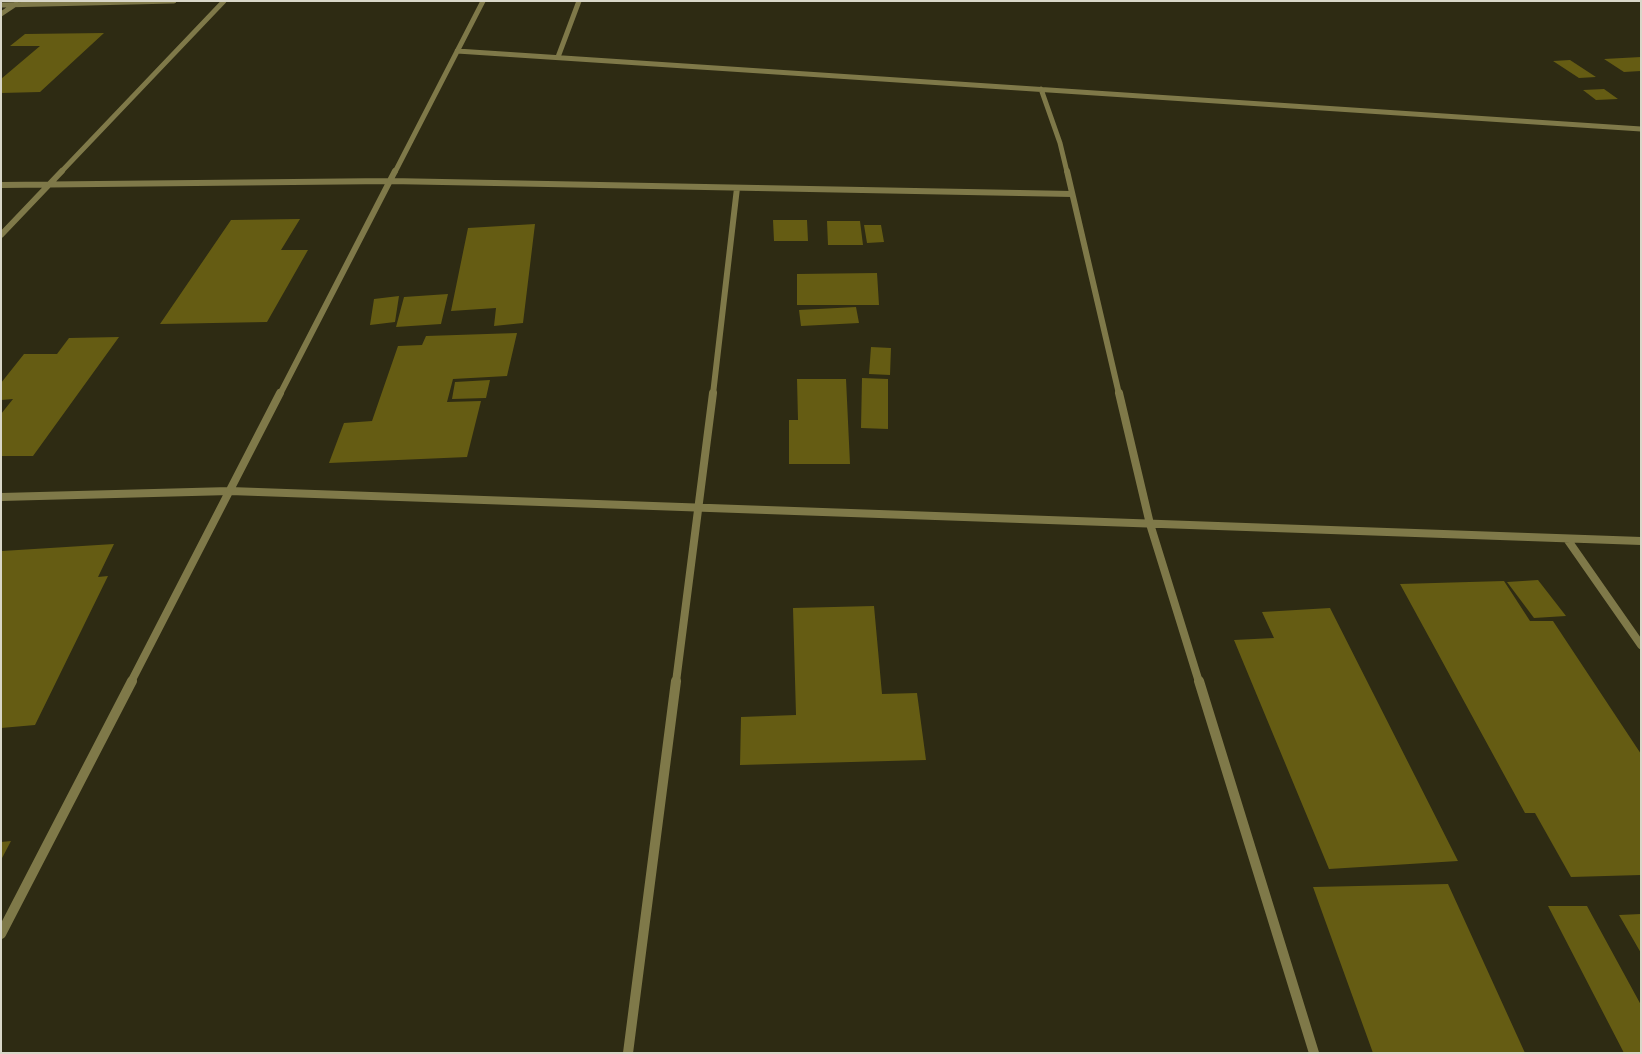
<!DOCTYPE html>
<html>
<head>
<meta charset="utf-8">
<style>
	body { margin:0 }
	#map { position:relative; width:1642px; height:1054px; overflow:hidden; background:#2e2b13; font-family:"Asap Condensed",sans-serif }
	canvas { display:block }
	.frame { position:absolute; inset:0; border:2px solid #d9d7c9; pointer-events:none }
</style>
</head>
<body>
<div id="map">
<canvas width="1642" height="1054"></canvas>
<div class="frame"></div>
</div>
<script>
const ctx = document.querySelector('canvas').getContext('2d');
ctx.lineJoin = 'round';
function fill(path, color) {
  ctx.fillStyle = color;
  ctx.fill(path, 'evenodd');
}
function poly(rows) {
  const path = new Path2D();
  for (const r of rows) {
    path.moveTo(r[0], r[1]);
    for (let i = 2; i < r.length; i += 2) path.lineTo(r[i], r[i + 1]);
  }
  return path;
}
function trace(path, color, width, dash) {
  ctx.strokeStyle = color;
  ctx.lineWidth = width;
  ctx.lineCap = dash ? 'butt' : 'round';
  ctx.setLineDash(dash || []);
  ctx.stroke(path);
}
const building = poly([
	[104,33,40,92,1,93,1,79,40,46,10,46,25,34],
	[1641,57,1641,71,1624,72,1604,59],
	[1570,60,1596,77,1579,78,1553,61],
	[1604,89,1618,99,1596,100,1583,90],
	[300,219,281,250,308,250,267,322,160,324,231,220],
	[773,220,807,220,808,241,774,241],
	[827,221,860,221,863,245,828,245],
	[535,224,523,323,494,326,496,308,451,311,468,228],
	[864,225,881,225,884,242,867,243],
	[877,273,879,305,797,305,797,274],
	[448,294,441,324,396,327,404,297],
	[399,296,395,322,370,325,374,299],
	[856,307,859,323,801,326,799,310],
	[517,333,507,376,453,379,447,402,481,401,467,457,329,463,344,423,372,421,398,346,422,345,426,336],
	[119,337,33,456,1,456,1,414,13,399,1,400,1,383,24,354,57,354,69,338],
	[871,347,891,348,890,375,869,374],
	[862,378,888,379,888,429,861,428],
	[797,379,846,379,850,464,789,464,789,420,798,420],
	[490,380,486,398,452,399,455,382],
	[114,544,98,577,108,576,35,725,1,728,2,551],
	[1538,580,1566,616,1534,618,1507,582],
	[1504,581,1530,621,1553,621,1641,754,1641,875,1571,877,1535,813,1525,813,1400,584],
	[874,606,882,694,917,693,926,760,740,765,741,717,796,715,793,608],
	[1330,608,1458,861,1329,869,1234,640,1274,638,1262,612],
	[11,841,1,860,1,842],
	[1448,884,1525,1053,1373,1053,1313,887],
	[1548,906,1587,906,1641,1005,1641,1053,1624,1053],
	[1641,914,1641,953,1619,915]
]);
const streetFar3 = poly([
	[1,5,174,1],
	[1,14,16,4],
	[457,51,1641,129],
	[558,57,579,1],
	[1041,89,1060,143,1067,172],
	[61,172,224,1],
	[395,172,483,1]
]);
const streetFar2 = poly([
	[1067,171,1119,394],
	[1,185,390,181,1072,194],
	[1,235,62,171],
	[280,394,395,171],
	[713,394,737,188]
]);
const streetFar1 = poly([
	[1119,393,1150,524,1199,682],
	[1,497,230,491,1641,541],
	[1567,539,1641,645],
	[131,682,280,393],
	[676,682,713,393]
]);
const street = poly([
	[1199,681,1314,1053],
	[1,934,132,681],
	[628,1053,676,681]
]);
fill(building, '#655c13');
trace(streetFar3, '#7f7949', 5);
trace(streetFar2, '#7f7949', 6);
trace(streetFar1, '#7f7949', 8);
trace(street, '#7f7949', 10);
</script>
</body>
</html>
